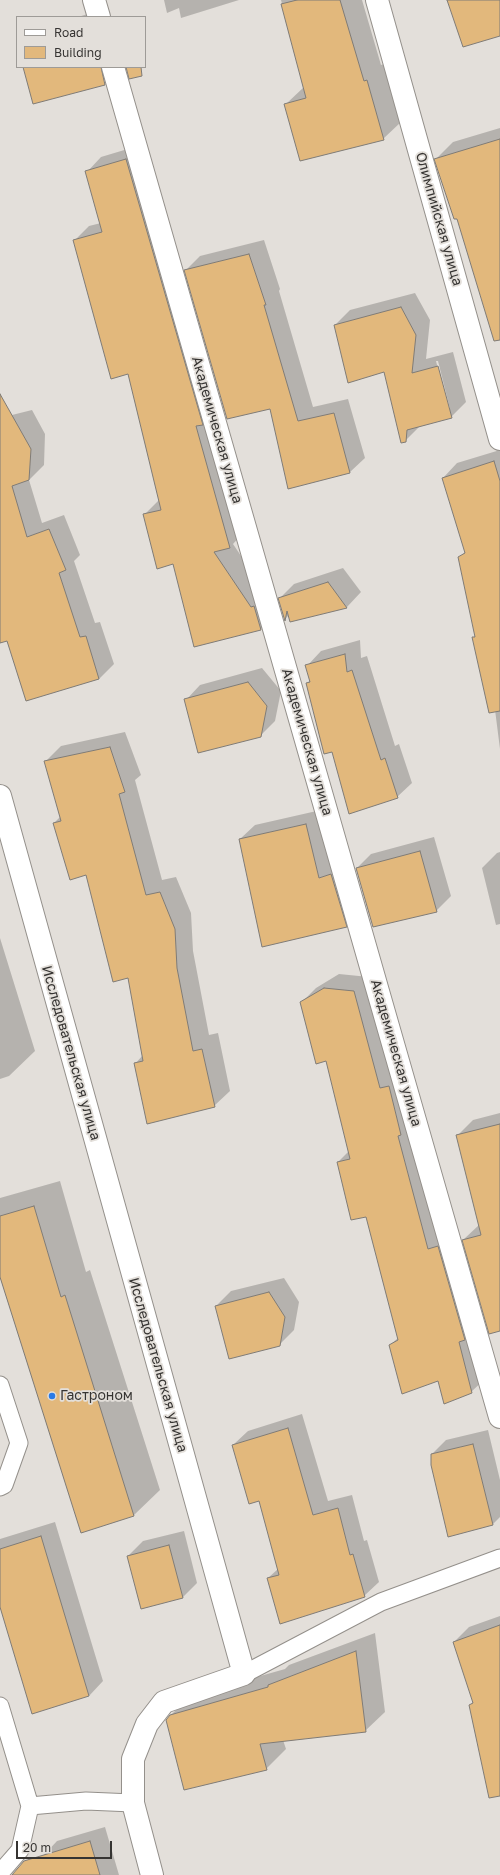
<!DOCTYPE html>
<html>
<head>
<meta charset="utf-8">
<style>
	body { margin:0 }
	#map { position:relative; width:500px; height:1875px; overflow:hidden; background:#e3dfda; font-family:"Golos Text",sans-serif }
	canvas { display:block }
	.legend { position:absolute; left:16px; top:16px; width:130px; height:52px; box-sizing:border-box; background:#e3dfda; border:1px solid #9e9b97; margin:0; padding:5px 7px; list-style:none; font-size:12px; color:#363432 }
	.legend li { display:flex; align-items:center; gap:8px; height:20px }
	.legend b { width:20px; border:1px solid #9e9b97 }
	.scale { position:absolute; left:16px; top:1841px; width:96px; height:18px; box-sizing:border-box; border:2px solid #363432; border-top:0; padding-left:5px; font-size:12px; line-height:14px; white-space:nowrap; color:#363432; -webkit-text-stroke:3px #e3dfda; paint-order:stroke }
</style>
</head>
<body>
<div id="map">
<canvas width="500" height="1875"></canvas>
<ul class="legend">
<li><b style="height:5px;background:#fff"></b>Road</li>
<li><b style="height:11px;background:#e2b87c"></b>Building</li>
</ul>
<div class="scale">20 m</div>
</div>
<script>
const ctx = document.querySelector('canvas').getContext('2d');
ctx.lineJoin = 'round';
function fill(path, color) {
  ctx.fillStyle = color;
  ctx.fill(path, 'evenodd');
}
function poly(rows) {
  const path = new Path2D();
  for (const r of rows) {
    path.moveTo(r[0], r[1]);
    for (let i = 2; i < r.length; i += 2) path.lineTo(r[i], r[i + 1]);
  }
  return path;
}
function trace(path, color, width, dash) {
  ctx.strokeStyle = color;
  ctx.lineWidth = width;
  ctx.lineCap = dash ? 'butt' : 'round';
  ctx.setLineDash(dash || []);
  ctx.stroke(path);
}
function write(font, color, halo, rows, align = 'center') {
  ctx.font = font + ' "Golos Text",sans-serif';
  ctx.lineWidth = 3.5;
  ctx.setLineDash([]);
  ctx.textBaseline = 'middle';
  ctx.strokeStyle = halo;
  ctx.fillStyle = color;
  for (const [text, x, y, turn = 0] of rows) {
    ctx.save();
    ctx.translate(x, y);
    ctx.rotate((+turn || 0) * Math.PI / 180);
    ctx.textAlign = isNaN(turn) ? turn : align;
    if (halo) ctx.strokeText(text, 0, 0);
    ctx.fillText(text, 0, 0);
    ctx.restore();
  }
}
const shadow = poly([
	[164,0,239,0,181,18,179,8,167,13],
	[281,0,362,0,381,65,384,64,401,122,383,139,286,104,304,87],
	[94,12,97,17,78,17],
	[24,67,111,67,111,72,97,87],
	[500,128,500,296,436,159,453,142],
	[141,145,244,532,233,544,266,593,275,614,261,629,195,645,174,563,145,514,159,500,128,373,74,241,89,226,101,223,87,172,101,157],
	[264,240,280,289,279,291,313,407,348,399,365,458,350,472,289,487,270,407,185,271,200,256],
	[415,293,430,320,426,359,453,352,466,402,451,417,420,426,405,441,385,371,335,325,350,310],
	[436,361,438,361,450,409,448,409],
	[32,410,45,434,44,465,29,480,42,523,64,515,80,555,74,561,95,623,100,622,114,664,99,679,26,700,7,639,0,626,0,418],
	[500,450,500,749,493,694,473,638,476,635,459,558,466,551,443,478,457,463],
	[343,568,361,592,347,607,290,621,289,615,285,619,279,599,294,584],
	[360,640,361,658,367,656,395,746,399,744,412,783,397,797,333,750,307,684,310,680,307,666,321,651],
	[262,668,281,691,275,721,260,736,186,700,200,685],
	[125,732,141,775,135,780,162,880,176,877,191,913,193,951,209,1035,218,1033,230,1091,214,1106,135,1064,143,1055,129,977,86,874,54,823,61,816,45,762,61,746],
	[321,810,361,912,346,926,240,839,255,825],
	[434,837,451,896,436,911,357,868,371,854],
	[500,852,500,924,496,925,482,868,497,853],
	[0,938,35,1051,9,1076,0,1079],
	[339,974,369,977,486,1378,471,1392,439,1380,390,1345,398,1338,366,1215,338,1162,349,1151,327,1060,301,1003,316,988],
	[500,1113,500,1330,463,1240,480,1224,457,1136,473,1120],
	[60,1181,86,1272,90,1270,160,1490,134,1515,81,1532,0,1277,0,1198],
	[284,1278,299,1302,294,1330,279,1345,216,1306,231,1291],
	[302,1414,328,1501,352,1495,364,1541,367,1540,379,1582,364,1596,268,1578,278,1569,260,1499,233,1445,248,1431],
	[488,1430,500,1480,500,1517,493,1524,432,1454,446,1440],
	[55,1522,103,1681,89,1696,0,1604,0,1539],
	[184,1531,197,1583,183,1597,128,1556,143,1541],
	[500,1616,500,1754,470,1705,474,1701,454,1642,469,1627],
	[375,1633,385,1712,365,1731,283,1740,286,1749,266,1769,170,1716,190,1696,285,1669,289,1665],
	[105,1827,119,1875,48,1875,43,1856,57,1841]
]);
const building = poly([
	[297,0,340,0,364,81,367,80,384,140,300,161,284,104,306,98,281,4,297,0],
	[447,0,500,0,500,36,463,47,447,0],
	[23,67,101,67,105,85,33,104,23,67],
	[126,67,141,67,142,76,129,79,126,67],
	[500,139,500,340,494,341,457,219,454,219,434,159,500,139],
	[126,159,203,425,196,426,230,548,214,552,251,607,254,606,261,630,194,647,173,564,157,569,143,514,161,510,128,374,111,379,73,240,102,232,85,171,126,159],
	[249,254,266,305,264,305,298,421,334,413,350,473,288,489,270,409,227,419,184,270,249,254],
	[401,307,416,335,412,373,438,366,452,418,407,430,406,442,401,443,384,372,348,383,334,325,401,307],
	[0,394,31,449,29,480,12,486,27,537,49,529,66,570,59,573,80,637,86,636,99,679,26,701,7,641,0,643,0,394],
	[494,461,500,481,500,711,489,713,472,637,475,637,458,557,465,553,442,478,494,461],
	[328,582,347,608,290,622,287,611,285,621,278,598,328,582],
	[345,654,347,672,352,670,381,760,385,758,398,798,349,814,332,752,324,754,306,683,310,682,305,665,345,654],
	[248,682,267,706,261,737,198,753,184,699,248,682],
	[110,747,125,792,119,794,146,895,160,892,175,929,177,968,193,1051,202,1049,215,1107,147,1124,134,1063,143,1061,128,978,113,982,86,875,70,880,53,823,61,821,44,761,110,747],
	[306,824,319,878,331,874,347,927,262,947,239,839,306,824],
	[420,851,437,912,373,927,356,868,420,851],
	[324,988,354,991,380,1088,389,1086,401,1135,398,1136,428,1249,438,1246,465,1340,459,1342,472,1393,444,1404,438,1381,402,1394,389,1345,398,1340,366,1217,351,1220,337,1162,350,1159,326,1061,316,1064,300,1002,324,988],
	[500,1124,500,1331,489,1334,462,1240,481,1235,456,1135,500,1124],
	[34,1206,61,1297,65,1295,134,1516,81,1533,0,1277,0,1216,34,1206],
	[269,1292,285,1317,280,1346,229,1359,215,1306,269,1292],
	[288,1428,313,1515,338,1508,350,1555,353,1554,365,1597,280,1624,267,1578,279,1575,259,1501,249,1504,232,1445,288,1428],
	[473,1444,493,1525,448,1537,431,1465,431,1454,473,1444],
	[41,1536,89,1696,32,1714,0,1607,0,1549,41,1536],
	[169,1545,183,1598,141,1609,127,1556,169,1545],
	[500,1625,500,1796,489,1798,469,1705,473,1703,453,1642,500,1625],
	[356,1651,366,1732,260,1744,267,1770,184,1790,166,1720,170,1715,268,1687,268,1685,356,1651],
	[90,1841,100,1875,12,1875,24,1861,90,1841]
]);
const lane = poly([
	[0,1385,19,1443,4,1485,0,1487],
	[244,1674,381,1602,500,1558],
	[0,1706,30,1806,20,1850,0,1873],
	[30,1806,86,1801,133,1803]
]);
const street = poly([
	[94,0,99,17],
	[377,0,500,439],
	[113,67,500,1417],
	[0,796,244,1674,164,1702,147,1724,133,1759,133,1803,152,1875]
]);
const markers = [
	[52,1396,4,"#2a7ae6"]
];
const streetNames = [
	["Олимпийская улица",439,219,74],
	["Академическая улица",217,430,74],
	["Академическая улица",307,742,74],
	["Исследовательская улица",71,1053,74],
	["Академическая улица",396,1053,74],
	["Исследовательская улица",158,1365,74]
];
const poiNames = [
	["Гастроном",60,1396]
];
fill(shadow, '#0003');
fill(building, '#e2b87c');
trace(building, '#7f7b76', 1);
trace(lane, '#94908b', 19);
trace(street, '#94908b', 24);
trace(lane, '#fff', 17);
trace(street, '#fff', 22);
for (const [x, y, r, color] of markers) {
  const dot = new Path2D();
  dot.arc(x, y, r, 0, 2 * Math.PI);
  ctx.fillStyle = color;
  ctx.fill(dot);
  trace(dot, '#e3dfda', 1.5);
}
write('14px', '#363432', '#e3dfda', streetNames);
write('14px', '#363432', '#e3dfda', poiNames, 'left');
</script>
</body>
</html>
